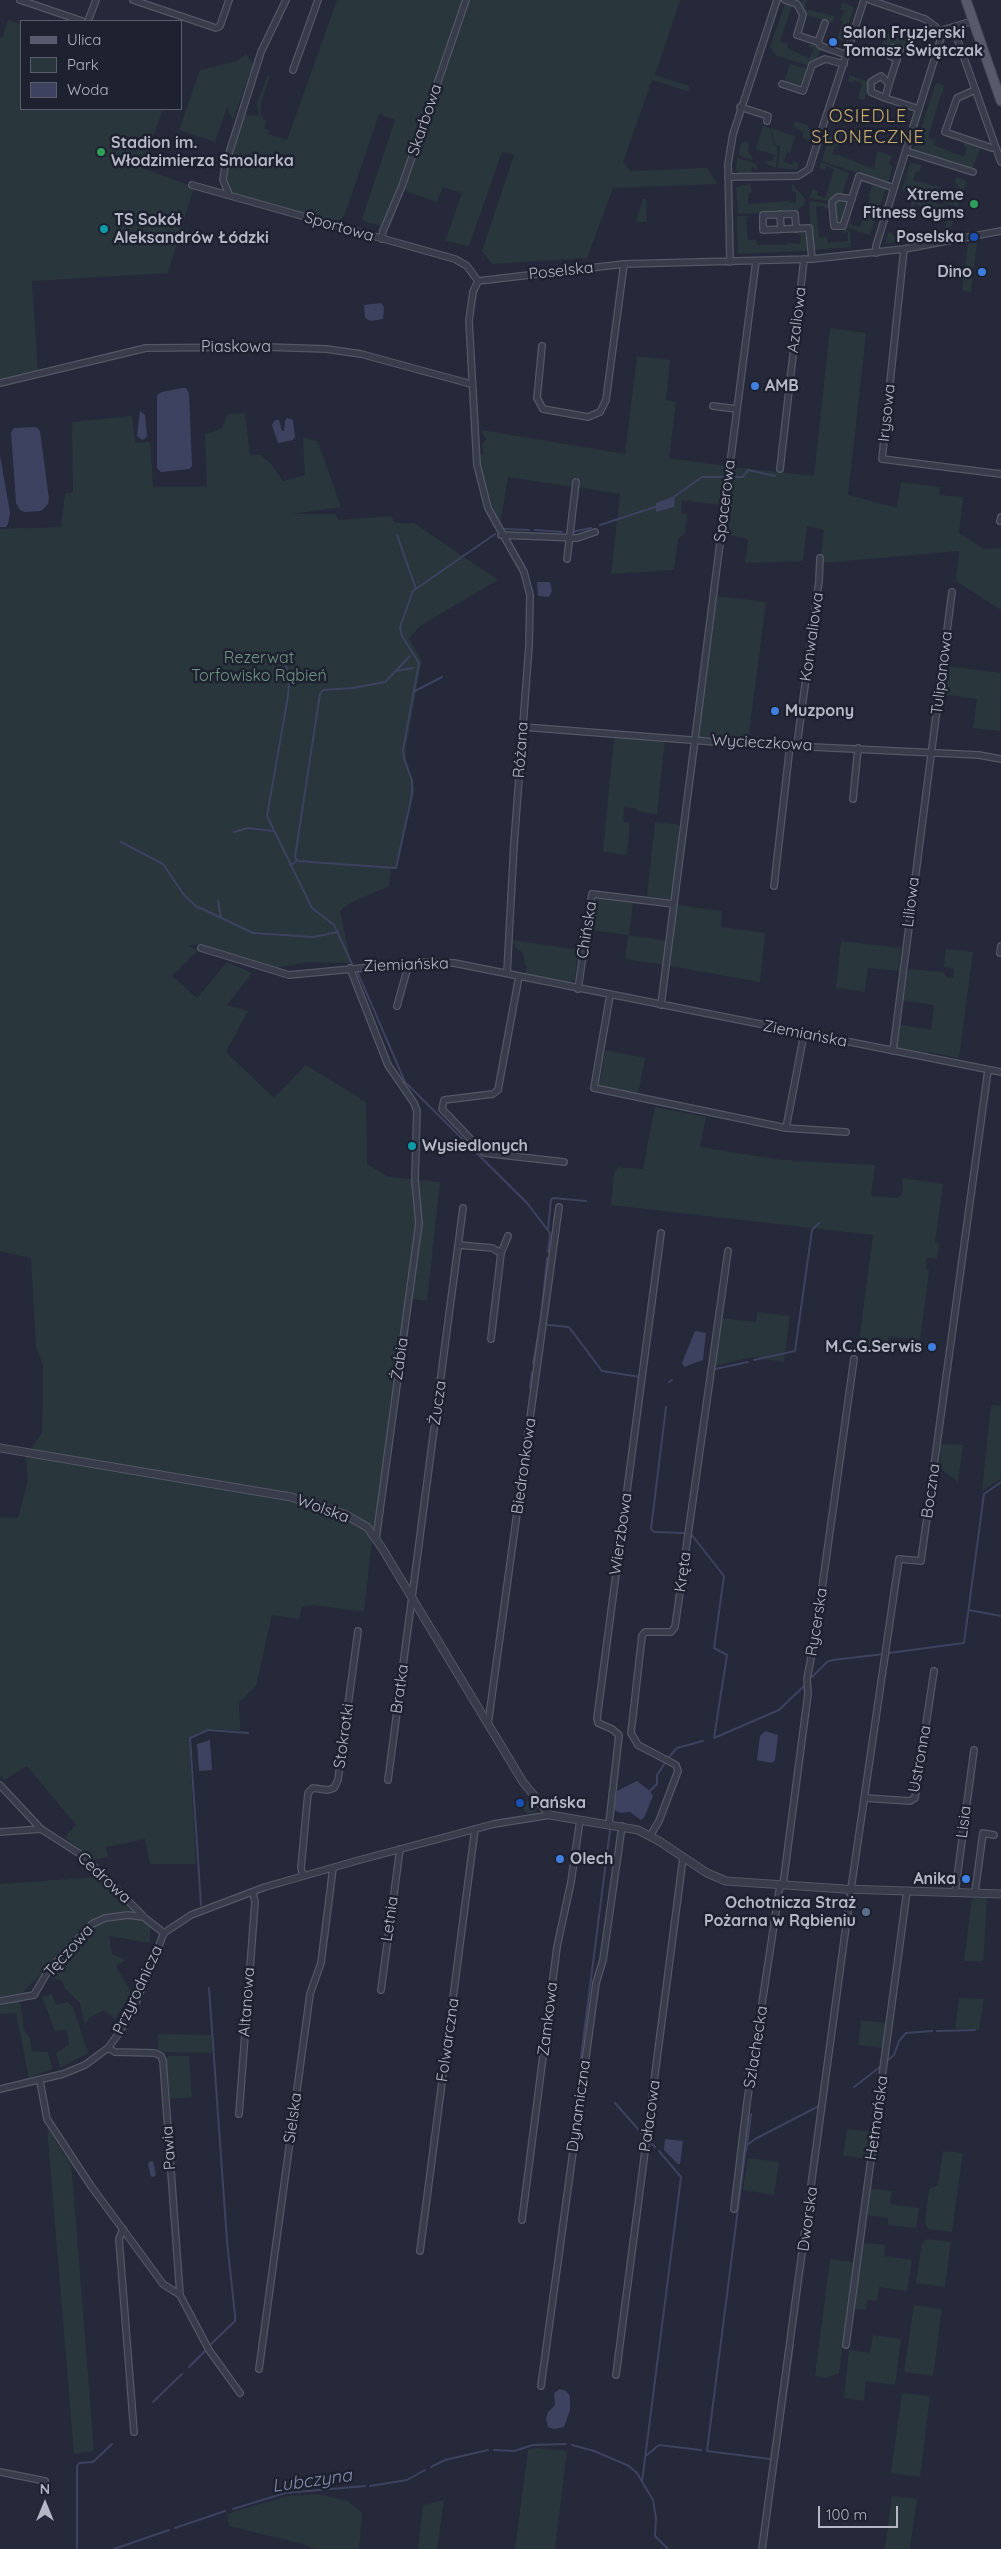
<!DOCTYPE html>
<html>
<head>
<meta charset="utf-8">
<style>
	body { margin:0 }
	#map { position:relative; width:1001px; height:2549px; overflow:hidden; background:#26293a; font-family:Quicksand,sans-serif }
	canvas { display:block }
	.legend { position:absolute; left:20px; top:20px; width:162px; height:90px; box-sizing:border-box; background:#1e212f; border:1px solid #5a5d6b; margin:0; padding:6px 9px; list-style:none; font-size:15px; color:#b5b7c6 }
	.legend li { display:flex; align-items:center; gap:10px; height:25px }
	.legend b { width:25px; border:1px solid #5a5d6b }
	.north { position:absolute; left:20px; top:2479px; width:50px; height:50px; -webkit-text-stroke:4px #1e212f; paint-order:stroke; rotate:0deg; font-size:14px; font-weight:700; line-height:20px; text-align:center; color:#b5b7c6 }
	.north::after { content:''; display:block; margin:auto; width:18px; height:22px; background:#b5b7c6; clip-path:polygon(50% 0,100% 100%,50% 72%,0 100%) }
	.scale { position:absolute; left:818px; top:2506px; width:80px; height:22px; box-sizing:border-box; border:2px solid #b5b7c6; border-top:0; padding-left:6px; font-size:15px; line-height:18px; white-space:nowrap; color:#b5b7c6; -webkit-text-stroke:4px #1e212f; paint-order:stroke }
</style>
</head>
<body>
<div id="map">
<canvas width="1001" height="2549"></canvas>
<ul class="legend">
<li><b style="height:6px;background:#575a6a"></b>Ulica</li>
<li><b style="height:14px;background:#29363c"></b>Park</li>
<li><b style="height:14px;background:#3d4261"></b>Woda</li>
</ul>
<div class="north">N</div>
<div class="scale">100 m</div>
</div>
<script>
const ctx = document.querySelector('canvas').getContext('2d');
ctx.lineJoin = 'round';
function fill(path, color) {
  ctx.fillStyle = color;
  ctx.fill(path, 'evenodd');
}
function poly(rows) {
  const path = new Path2D();
  for (const r of rows) {
    if (r.length === 3) {
      path.moveTo(r[0] + r[2], r[1]);
      path.arc(r[0], r[1], r[2], 0, 2 * Math.PI);
      continue;
    }
    path.moveTo(r[0], r[1]);
    for (let i = 2; i < r.length; i += 2) path.lineTo(r[i], r[i + 1]);
  }
  return path;
}
function trace(path, color, width, dash) {
  ctx.strokeStyle = color;
  ctx.lineWidth = width;
  ctx.lineCap = dash ? 'butt' : 'round';
  ctx.setLineDash(dash || []);
  ctx.stroke(path);
}
function write(font, color, halo, rows, align = 'center') {
  ctx.font = font + ' Quicksand,sans-serif';
  ctx.lineWidth = 5;
  ctx.setLineDash([]);
  ctx.textBaseline = 'middle';
  ctx.strokeStyle = halo;
  ctx.fillStyle = color;
  for (const [text, x, y, turn = 0] of rows) {
    ctx.save();
    ctx.translate(x, y);
    ctx.rotate((+turn || 0) * Math.PI / 180);
    ctx.textAlign = isNaN(turn) ? turn : align;
    if (halo) ctx.strokeText(text, 0, 0);
    ctx.fillText(text, 0, 0);
    ctx.restore();
  }
}
const green = poly([
	[337,0,680,0,655,75,690,86,689,89,687,91,652,80,623,162,630,171,707,168,717,184,613,188,587,258,492,264,482,251,514,155,502,152,469,246,445,241,462,193,443,187,437,202,403,190,390,228,366,222,362,219,395,120,379,114,345,214,338,223,229,194,223,180,241,115,259,116,257,103,268,75,270,76,261,102,260,115,266,121,264,128,269,130,268,134,287,140],
	[802,0,807,0,805,9,835,16,832,23,806,15,800,6],
	[786,1,793,3,780,41,788,44,787,48,809,58,814,49,809,47,811,41,819,44,821,49,816,60,807,65,777,56,770,47],
	[843,2,854,7,843,41,837,39,843,21,840,20,845,11,840,9],
	[8,20,21,24,21,109,163,109,142,168,194,187,168,273,32,281,38,373,0,379,0,37,2,38],
	[873,29,904,38,909,42,907,50,882,44,884,38],
	[246,54,253,64,233,120,227,107,215,142,179,130,200,70,237,61],
	[790,64,808,69,803,84,797,86,787,83,785,78],
	[849,75,868,81,870,84,864,100,858,98,862,83,854,80,853,83,848,82],
	[936,83,944,85,943,92,940,97,928,138,936,140,934,145,964,157,967,148,964,145,966,140,981,147,972,170,913,151],
	[795,121,807,125,812,134,810,140,803,138,803,132,793,126],
	[763,126,770,128,774,146,778,147,776,168,766,164,767,161,773,161,775,155,756,149],
	[771,128,795,136,790,153,787,152,784,162,792,165,793,161,799,163,797,170,778,168,780,146,775,145],
	[829,136,841,140,839,146,835,146,832,155,839,155,868,167,874,169,877,151,892,156,889,164,893,166,888,183,822,161],
	[744,141,749,143,748,153,753,157,752,160,739,156,740,146],
	[737,158,757,164,757,170,752,167,751,173,739,173,736,170],
	[821,162,849,173,842,195,830,201,809,198,813,189,818,191,817,195,825,198,834,169,826,166,825,170,819,168],
	[910,162,921,165,920,171,916,172,913,180,919,183,919,181,949,190,949,192,955,194,958,185,955,182,956,177,965,180,966,183,958,207,902,190],
	[864,180,886,188,870,235,848,228,850,220,851,225,860,227,870,197,868,196,873,185,863,182,862,185,858,184],
	[750,184,752,192,748,194,748,204,790,201,790,203,796,202,796,192,792,191,792,184,806,200,804,205,795,212,738,214,736,187],
	[916,197,956,210,956,213,945,207,944,212,955,215,949,233,940,235,940,231,944,230,949,215,915,204,913,208,910,207,913,198],
	[643,199,646,199,647,222,638,222,636,220],
	[838,199,845,199,849,203,843,222,839,224,835,223,834,203],
	[811,201,830,204,830,208,825,209,824,206,816,207,819,238,827,237,828,243,848,241,848,232,843,233,844,228,850,232,851,247,812,250,809,203],
	[737,216,749,216,746,218,748,240,756,240,757,245,787,245,787,243,800,244,801,234,796,233,796,230,800,230,808,237,809,251,738,254],
	[888,232,899,238,937,232,937,235,885,244],
	[977,242,971,292,962,291,968,244],
	[830,328,866,333,848,495,897,508,901,482,940,487,939,495,963,497,959,533,984,549,1001,548,1001,610,956,581,959,551,823,563,821,555,824,530,807,526,803,561,745,563,748,541,746,538,726,535,733,467,814,476],
	[637,356,670,360,666,400,676,402,669,458,726,466,721,505,682,500,681,513,687,514,685,533,678,539,674,570,611,574,620,494,578,487,581,481,577,477,572,479,573,487,508,477,500,525,490,508,478,457,483,454,482,444,486,439,481,430,625,454],
	[245,413,250,455,261,455,271,464,283,481,305,475,303,437,318,442,341,507,291,514,335,514,339,520,391,516,395,523,414,523,498,580,420,626,409,639,422,661,406,748,406,758,415,789,396,869,391,869,389,886,350,903,340,911,351,963,308,962,276,968,201,944,188,946,198,950,172,976,197,998,227,962,252,973,227,1005,248,1011,226,1052,274,1098,306,1065,366,1102,367,1164,389,1177,440,1182,427,1301,406,1298,372,1539,364,1612,314,1605,302,1607,299,1619,272,1615,256,1686,239,1703,240,1731,208,1729,189,1737,196,1864,150,1864,145,1839,106,1847,108,1857,94,1860,64,1837,76,1825,27,1766,5,1780,0,1775,0,1517,18,1518,28,1480,26,1456,42,1433,43,1365,36,1347,31,1258,0,1251,0,529,61,527,65,494,73,492,72,422,132,416,135,443,150,442,153,487,207,487,205,434,222,428,228,414],
	[717,596,766,602,748,741,698,737],
	[946,666,1001,673,1000,731,973,728,977,699,942,694],
	[614,736,665,740,657,814,639,812,636,808,624,807,623,822,630,823,627,855,603,852],
	[655,822,677,824,681,828,673,895,668,899,647,896],
	[599,899,633,903,629,935,667,941,664,965,625,959,628,935,590,930,594,902],
	[677,905,722,911,721,927,765,933,760,982,670,966],
	[512,940,579,950,574,980,569,983,525,974,527,966,525,965,523,953,515,947],
	[841,941,901,948,898,971,868,968,865,992,836,988],
	[946,949,973,952,959,1058,928,1052,927,1055,895,1048,898,1024,931,1030,934,1005,901,1000,905,972,910,969,943,972,947,978,953,978,954,969,944,967],
	[606,1050,645,1058,638,1095,602,1088,599,1084],
	[655,1107,706,1117,700,1147,781,1160,875,1165,871,1196,897,1198,902,1194,903,1178,943,1184,935,1242,939,1243,937,1259,927,1258,926,1268,929,1271,920,1340,889,1336,886,1353,858,1349,873,1235,611,1205,614,1174,618,1167,643,1169],
	[757,1312,790,1316,784,1362,752,1357,714,1366,721,1318,756,1322],
	[991,1405,1001,1406,1001,1479,982,1491],
	[941,1444,963,1445,958,1482,940,1468],
	[530,1807,7],
	[98,1877,136,1912,102,1916,92,1922,22,1993,0,1997,0,1884],
	[972,1898,987,1898,983,1961,964,1961],
	[111,1916,137,1916,143,1919,150,1925,150,1943,109,1936,112,1954,126,1960,116,1966,131,1993,115,2019,104,2010,89,2018,85,2025,80,2003,65,1989,62,1980,53,1979,56,1965,91,1929],
	[52,1994,56,2005,67,2002,73,2007,88,2053,60,2068,56,2053,69,2045,67,2030,55,2031,42,1997],
	[959,1998,984,1999,979,2030,955,2028],
	[20,2000,24,2030,30,2038,32,2051,48,2052,52,2069,29,2078,16,2013,0,2014,0,2004],
	[861,2020,886,2023,883,2048,858,2045],
	[158,2034,211,2035,212,2053,158,2052],
	[169,2056,189,2056,192,2097,170,2099,166,2058],
	[47,2127,71,2165,72,2173,94,2451,74,2454],
	[847,2129,871,2132,867,2159,843,2156],
	[943,2151,963,2153,952,2232,928,2229,925,2223,929,2189,938,2185],
	[748,2158,779,2162,774,2195,743,2190],
	[870,2188,892,2191,890,2204,919,2208,916,2228,888,2225,888,2218,866,2215],
	[927,2239,951,2242,945,2287,916,2283,922,2243],
	[862,2243,885,2245,884,2256,912,2260,907,2291,879,2287,877,2301,867,2300,866,2310,854,2309],
	[830,2259,853,2262,839,2373,826,2378,815,2376],
	[914,2305,942,2309,933,2376,904,2372],
	[873,2335,901,2339,895,2385,866,2381,864,2401,844,2398,849,2350,870,2353],
	[902,2393,930,2396,920,2477,891,2473],
	[536,2448,567,2451,555,2549,515,2549,528,2450],
	[317,2494,348,2501,362,2513,359,2549,316,2549,303,2544,229,2526,227,2515,235,2511,288,2496],
	[892,2496,917,2499,910,2549,885,2549],
	[444,2500,437,2549,418,2549,423,2505]
]);
const water = poly([
	[381,303,384,307,383,319,371,321,365,318,364,305],
	[182,388,186,388,189,393,192,466,189,469,161,472,157,468,157,395,162,392],
	[140,411,145,415,147,437,142,440,137,436],
	[287,418,293,420,295,437,293,440,278,443,272,425,275,420,279,420,282,431,284,431,285,421],
	[36,427,40,431,49,499,48,504,41,511,24,512,20,510,16,503,11,432,14,428],
	[0,455,10,513,8,524,6,527,0,527],
	[675,496,674,507,656,512,656,503],
	[537,582,550,582,552,591,549,597,538,596],
	[695,1331,706,1333,703,1360,684,1367,682,1363],
	[765,1731,778,1735,775,1760,772,1763,757,1760,760,1736],
	[210,1740,212,1770,199,1771,197,1744],
	[637,1781,650,1791,653,1796,644,1818,641,1820,630,1812,620,1813,614,1810,617,1791],
	[665,2139,683,2141,680,2164,678,2164,664,2150],
	[560,2389,566,2391,570,2396,570,2410,564,2427,554,2429,548,2427,546,2419,548,2412,555,2405,554,2393]
]);
const stream = poly([
	[731,477,743,477,748,470,775,476],
	[675,496,702,477,723,477],
	[600,525,655,507],
	[504,529,529,530],
	[535,530,562,532],
	[572,532,591,528],
	[397,535,416,589],
	[283,651,289,681,288,696,267,816,312,908,334,925,352,964],
	[395,671,413,668],
	[415,691,442,677],
	[234,832,248,828,273,831],
	[121,842,163,864,184,895,196,906,253,933,313,937,338,932],
	[297,861,295,857,320,694,323,690,353,688,385,682,410,656],
	[290,865,297,861,396,868,412,795,412,780,404,759,403,750,419,663,402,636,400,627,413,591,495,534],
	[218,901,221,918],
	[357,971,405,1082,527,1203,550,1233,548,1252],
	[548,1229,551,1200,553,1198,586,1201],
	[541,1318,547,1258],
	[548,1325,569,1327,602,1371,640,1377],
	[754,1360,795,1351,812,1230,819,1223],
	[533,1364,540,1324],
	[715,1369,748,1362],
	[669,1382,672,1380],
	[530,1388,532,1372],
	[666,1407,651,1529,654,1532,684,1533],
	[693,1519,691,1534,724,1576,714,1648,727,1655,714,1738,779,1710,804,1686],
	[969,1610,1001,1616],
	[889,1653,964,1643,984,1494,1001,1482],
	[812,1677,827,1662,833,1660,884,1654],
	[668,1758,677,1748,703,1741],
	[649,1792,657,1784,657,1775,665,1763],
	[201,1905,190,1738,208,1730,248,1733],
	[209,1988,227,2241,235,2315,235,2321,210,2345],
	[937,2031,975,2030],
	[887,2061,894,2055,899,2041,906,2033,932,2031],
	[580,2065,610,1830],
	[854,2087,880,2067],
	[615,2103,645,2137],
	[648,2140,655,2147],
	[747,2144,751,2114],
	[189,2367,206,2350],
	[153,2402,182,2374],
	[572,2445,594,2451,629,2466,637,2473,653,2500,656,2518,655,2536,668,2549],
	[494,2450,514,2451,533,2445,566,2444],
	[647,2455,659,2445,701,2450],
	[777,2458,793,2345],
	[770,2459,707,2451,745,2154,747,2145,755,2139,819,2106],
	[431,2467,445,2460,488,2450],
	[642,2482,681,2177,659,2151],
	[370,2486,407,2480,425,2470],
	[233,2509,285,2493,365,2486],
	[175,2528,225,2511],
	[77,2549,77,2466,79,2463,93,2462,112,2444],
	[114,2549,169,2530]
]);
const canal = poly([
	[151,2164,153,2174]
]);
const minor = poly([
	[20,0,82,21],
	[133,0,216,28,220,26,229,0],
	[785,0,797,4,803,15,797,35,818,42],
	[870,0,925,19,936,27,941,38,876,246,876,253],
	[88,21,96,0],
	[825,23,818,42,821,46,847,55],
	[953,27,1001,162],
	[939,31,973,21],
	[897,60,889,55,892,48,900,50,889,84,885,98,919,109],
	[293,70,318,0],
	[782,84,803,91,812,65,825,59,844,64],
	[975,90,957,98,945,132,992,148,995,146],
	[885,98,871,92,871,82,881,76,889,84],
	[740,107,768,116,767,121],
	[906,151,973,172],
	[728,177,798,176,809,169,864,0],
	[192,185,455,259,467,266,478,281],
	[229,194,223,180,225,166,261,52,286,0],
	[852,199,838,197,832,202,834,226,843,226,859,176,894,188],
	[780,214,781,229],
	[796,229,795,214,763,215,763,230,809,228,812,259],
	[382,239,383,231,402,186,466,0],
	[904,249,882,459,1001,474],
	[730,262,728,164,733,134,777,0],
	[478,281,473,292,469,321,477,465,488,508,524,572,530,595,529,646,514,844,507,973],
	[478,281,624,264,812,259,904,249,1001,231],
	[542,346,537,398,543,409,588,417,600,412,606,400,624,264],
	[0,383,146,348,266,347,326,349,361,354,471,384],
	[713,406,737,409],
	[780,469,804,259],
	[1000,521,1001,517],
	[501,535,577,538,595,532],
	[567,559,576,482],
	[523,727,729,743,979,755,1001,759],
	[797,745,819,581,820,558],
	[853,799,858,748],
	[774,886,790,745],
	[201,948,289,975,426,962,454,963,1001,1072],
	[1000,953,1001,946],
	[350,968,388,1065,414,1103,417,1111,415,1180,419,1223,376,1539],
	[519,976,498,1090,493,1094,444,1100,442,1109,484,1153,564,1162],
	[578,989,592,894,674,904],
	[610,995,594,1088,786,1128,846,1132],
	[661,1005,756,261],
	[397,1006,409,963],
	[893,1051,952,592],
	[786,1128,804,1034],
	[459,1245,492,1248,501,1253],
	[491,1339,501,1253,508,1236],
	[488,1724,559,1207],
	[388,1780,463,1208],
	[0,1785,41,1829,80,1854,99,1871,146,1919,164,1933],
	[865,1798,910,1801,915,1798,934,1671],
	[609,1824,619,1735,612,1729,598,1723,597,1718,661,1233],
	[0,1832,41,1829],
	[650,1836,659,1821,678,1771,676,1765,638,1745,631,1733,642,1636,645,1632,671,1632,675,1627,728,1251],
	[303,1876,301,1868,308,1793,313,1788,328,1790,334,1788,338,1780,358,1631],
	[783,1885,808,1694,807,1679,816,1631,854,1359],
	[975,1892,983,1833,994,1835],
	[955,1893,974,1750],
	[381,1990,400,1849],
	[0,2001,34,1995,48,1971,92,1924,105,1918,128,1915,143,1917],
	[108,2048,115,2052,155,2053,161,2056,163,2061,180,2295,209,2350,240,2393],
	[40,2081,47,2119,91,2186,163,2284,180,2295],
	[0,2089,63,2074,85,2065,108,2048,119,2033,137,2000,164,1933,191,1915,265,1887,356,1861,494,1824,550,1815],
	[239,2114,255,1902,253,1892],
	[734,2209,747,2102,780,1885],
	[522,2220,557,1947,571,1882,580,1820],
	[123,2229,119,2239,134,2432],
	[420,2251,475,1829],
	[846,2345,907,1891],
	[259,2369,310,1994,321,1963,333,1868],
	[616,2375,683,1858],
	[541,2386,596,1983,603,1960,622,1826],
	[0,2472,45,2481],
	[762,2549,851,1889,899,1559,921,1561,988,1070]
]);
const tertiary = poly([
	[0,1448,291,1497,344,1514,367,1527,382,1548,523,1782,550,1815,638,1830,659,1841,707,1873,726,1881,844,1889,1001,1894]
]);
const primary = poly([
	[966,0,1001,101]
]);
const markers = [
	[833,42,5,"#3f7fe0"],
	[101,152,5,"#2e9e5b"],
	[974,204,5,"#2e9e5b"],
	[104,229,5,"#0f9aa8"],
	[974,237,5,"#1a4fb4"],
	[982,272,5,"#3f7fe0"],
	[755,386,5,"#3f7fe0"],
	[775,711,5,"#3f7fe0"],
	[412,1146,5,"#0f9aa8"],
	[932,1347,5,"#3f7fe0"],
	[520,1803,5,"#1a4fb4"],
	[560,1859,5,"#3f7fe0"],
	[966,1879,5,"#3f7fe0"],
	[866,1912,5,"#5c6f8a"]
];
const poiNames = [
	["Salon Fryzjerski",843,33],
	["Tomasz Świątczak",843,51],
	["Stadion im.",111,143],
	["Włodzimierza Smolarka",111,161],
	["Xtreme",964,195,"right"],
	["Fitness Gyms",964,213,"right"],
	["TS Sokół",114,220],
	["Aleksandrów Łódzki",114,238],
	["Poselska",964,237,"right"],
	["Dino",972,272,"right"],
	["AMB",765,386],
	["Muzpony",785,711],
	["Wysiedlonych",422,1146],
	["M.C.G.Serwis",922,1347,"right"],
	["Pańska",530,1803],
	["Olech",570,1859],
	["Anika",956,1879,"right"],
	["Ochotnicza Straż",856,1903,"right"],
	["Pożarna w Rąbieniu",856,1921,"right"]
];
const streetNames = [
	["Skarbowa",425,120,-71],
	["Sportowa",339,227,16],
	["Poselska",561,271,-6],
	["Azaliowa",797,320,-83],
	["Piaskowa",236,347],
	["Irysowa",887,413,-84],
	["Spacerowa",725,501,-83],
	["Konwaliowa",812,637,-82],
	["Tulipanowa",942,673,-83],
	["Wycieczkowa",762,743,3],
	["Różana",521,750,-86],
	["Liliowa",911,902,-83],
	["Chińska",587,930,-81],
	["Ziemiańska",406,965,-2],
	["Ziemiańska",805,1034,11],
	["Żabia",400,1359,-82],
	["Żucza",438,1403,-82],
	["Biedronkowa",524,1466,-82],
	["Boczna",931,1491,-82],
	["Wolska",323,1509,20],
	["Wierzbowa",621,1534,-82],
	["Kręta",683,1572,-82],
	["Rycerska",817,1622,-81],
	["Bratka",400,1689,-82],
	["Stokrotki",344,1736,-82],
	["Ustronna",920,1759,-80],
	["Lisia",964,1822,-83],
	["Cedrowa",104,1878,43],
	["Letnia",390,1919,-82],
	["Tęczowa",69,1951,-48],
	["Przyrodnicza",138,1990,-65],
	["Altanowa",247,2002,-86],
	["Zamkowa",548,2019,-83],
	["Folwarczna",448,2040,-82],
	["Szlachecka",756,2047,-81],
	["Dynamiczna",579,2106,-82],
	["Pałacowa",650,2116,-82],
	["Sielska",293,2118,-82],
	["Hetmańska",877,2118,-82],
	["Pawia",169,2148,-94],
	["Dworska",808,2219,-82]
];
const parkNames = [
	["Rezerwat",259,658],
	["Torfowisko Rąbień",259,676]
];
const neighbourhoodNames = [
	["OSIEDLE",868,117],
	["SŁONECZNE",868,138]
];
const waterNames = [
	["Lubczyna",312,2481,-8]
];
fill(green, '#29363c');
fill(water, '#3d4261');
trace(stream, '#3d4261', 2);
trace(canal, '#3d4261', 5.5);
trace(minor, '#545765', 8);
trace(tertiary, '#545765', 9);
trace(primary, '#424553', 11);
trace(minor, '#393c4a', 5.5);
trace(tertiary, '#393c4a', 7);
trace(primary, '#575a6a', 9);
for (const [x, y, r, color] of markers) {
  const dot = new Path2D();
  dot.arc(x, y, r, 0, 2 * Math.PI);
  ctx.fillStyle = color;
  ctx.fill(dot);
  trace(dot, '#1e212f', 2);
}
write('bold 16px', '#b5b7c6', '#1e212f', poiNames, 'left');
write('16px', '#b5b7c6', '#1e212f', streetNames);
write('16px', '#6e9481', '#1e212f', parkNames);
ctx.letterSpacing = '1px';
write('18px', '#c9ad6d', '#1e212f', neighbourhoodNames);
ctx.letterSpacing = '0px';
write('italic 18px', '#868daf', '#1e212f', waterNames);
</script>
</body>
</html>
